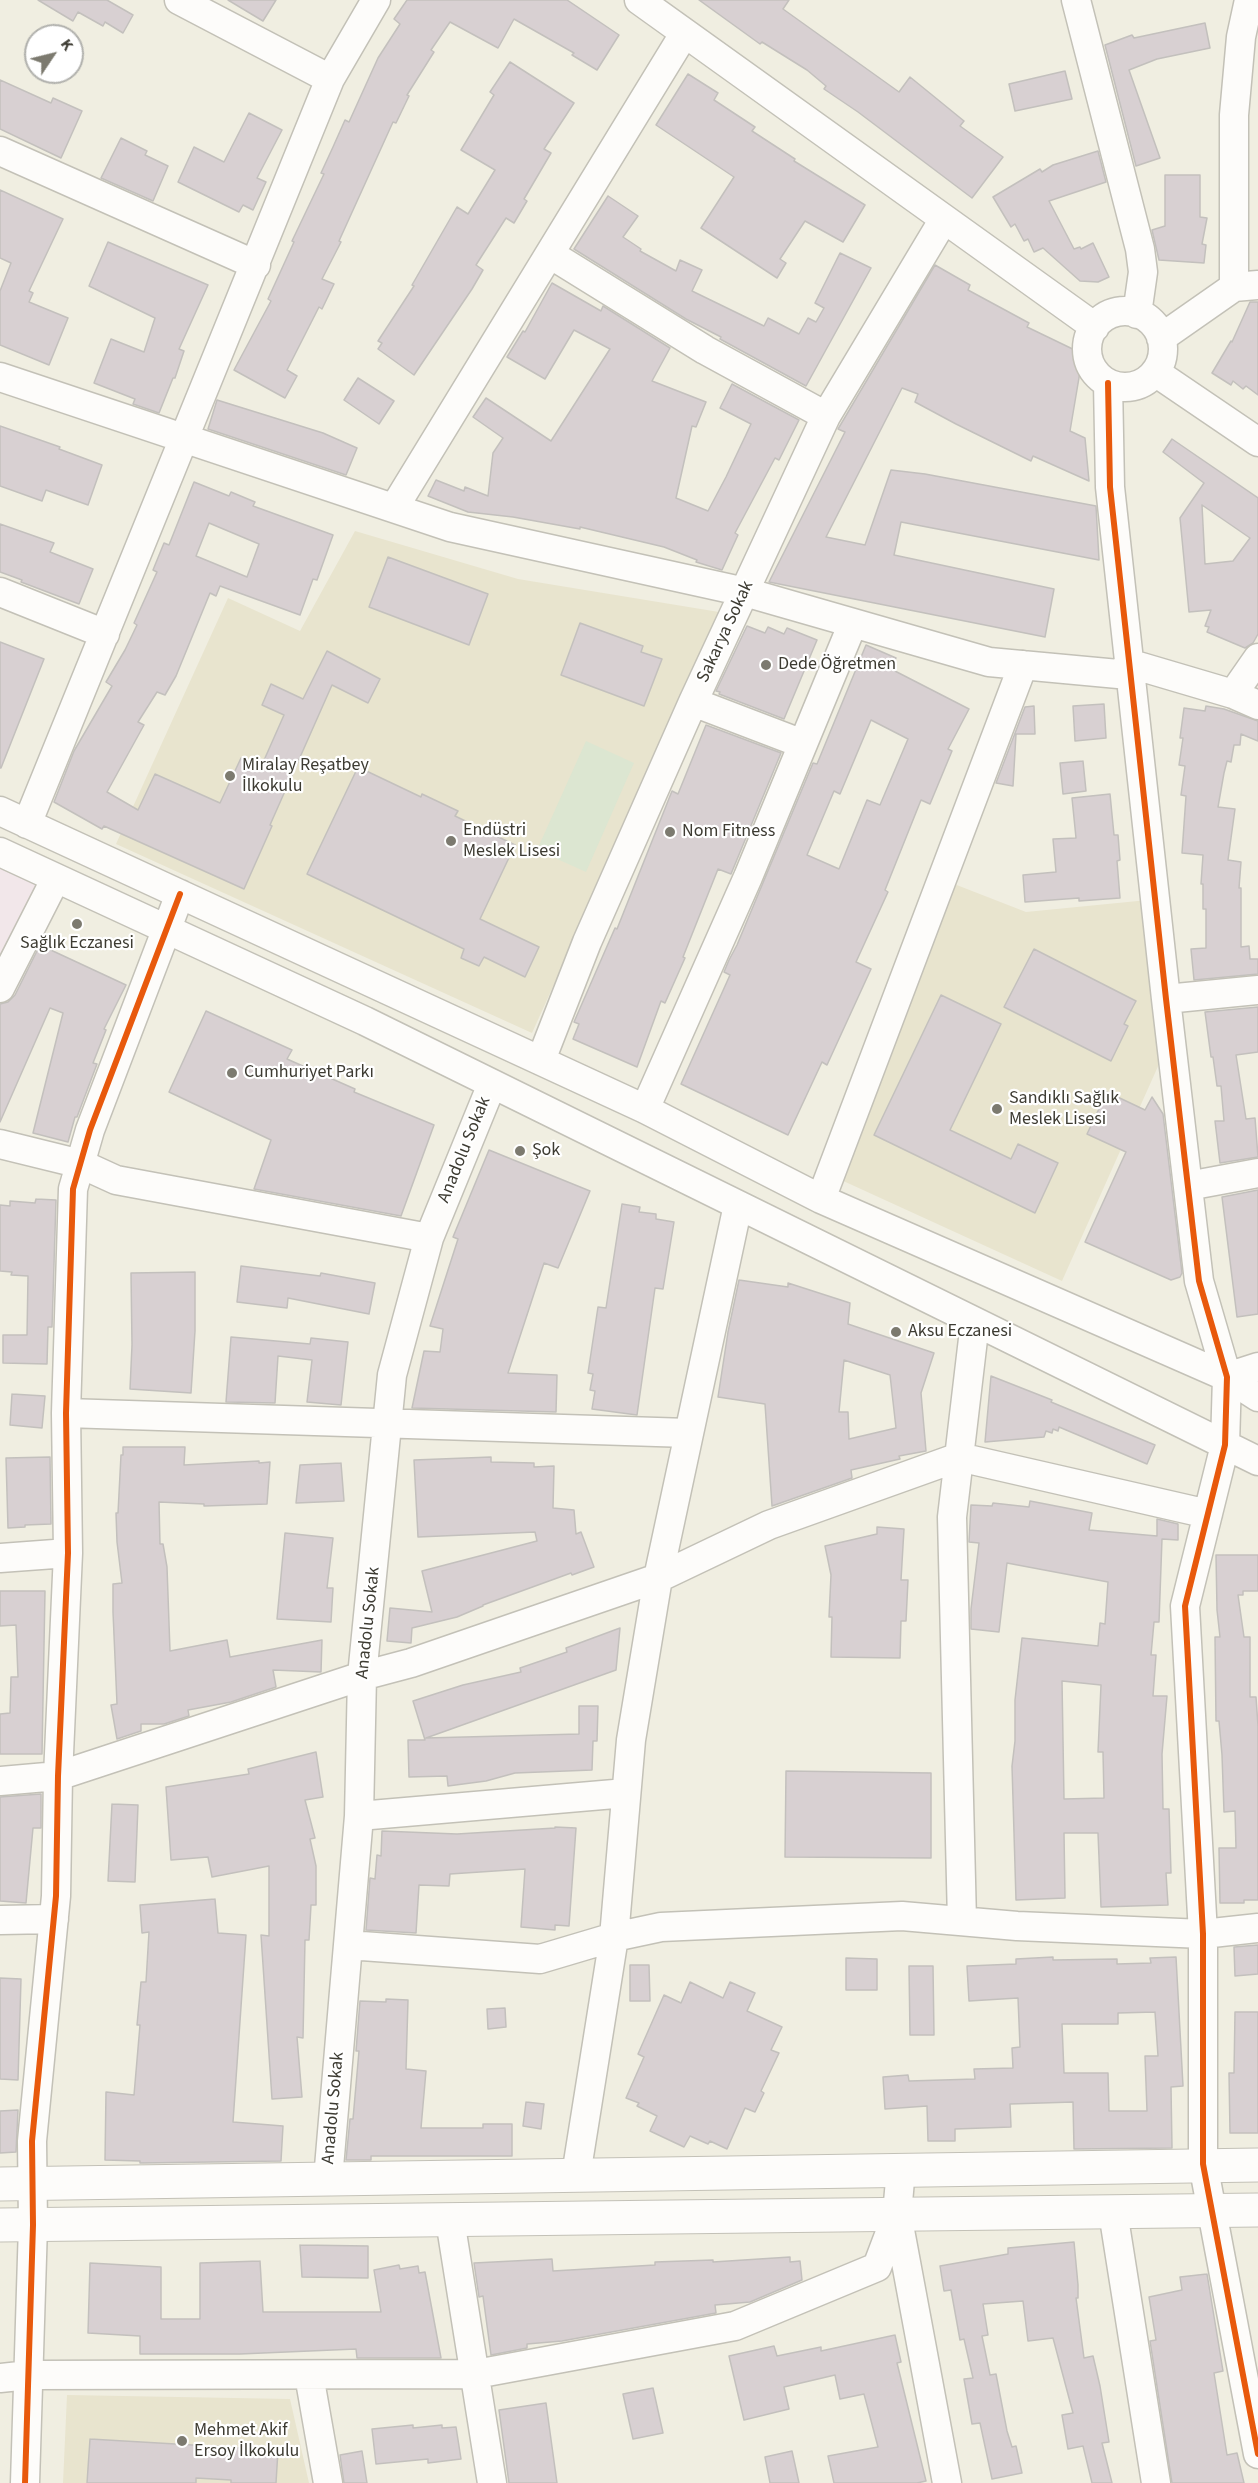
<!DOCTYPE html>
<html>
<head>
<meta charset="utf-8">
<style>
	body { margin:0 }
	#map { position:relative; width:1258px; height:2483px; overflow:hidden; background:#f0eee1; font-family:"Source Sans 3",sans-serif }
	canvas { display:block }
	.north { position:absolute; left:24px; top:24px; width:60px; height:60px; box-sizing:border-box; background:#fff; border:2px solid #b1b1ad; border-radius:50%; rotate:55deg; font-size:16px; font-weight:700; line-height:24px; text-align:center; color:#3d3b32 }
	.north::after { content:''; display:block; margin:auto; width:21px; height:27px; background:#7c7a6f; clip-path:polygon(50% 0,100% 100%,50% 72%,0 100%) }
</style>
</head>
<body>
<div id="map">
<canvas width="1258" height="2483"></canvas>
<div class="north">K</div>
</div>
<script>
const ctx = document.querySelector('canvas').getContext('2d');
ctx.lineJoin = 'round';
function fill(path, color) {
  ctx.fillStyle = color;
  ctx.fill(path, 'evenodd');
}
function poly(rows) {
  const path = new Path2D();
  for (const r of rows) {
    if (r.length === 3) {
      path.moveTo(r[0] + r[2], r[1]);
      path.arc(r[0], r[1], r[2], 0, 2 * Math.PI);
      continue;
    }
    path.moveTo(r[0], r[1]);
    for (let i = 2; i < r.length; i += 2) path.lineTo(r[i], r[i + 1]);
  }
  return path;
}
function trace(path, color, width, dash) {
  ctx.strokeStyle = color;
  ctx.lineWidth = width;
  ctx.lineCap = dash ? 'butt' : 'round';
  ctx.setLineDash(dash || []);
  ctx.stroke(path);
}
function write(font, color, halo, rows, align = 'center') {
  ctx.font = font + ' "Source Sans 3",sans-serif';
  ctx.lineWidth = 4.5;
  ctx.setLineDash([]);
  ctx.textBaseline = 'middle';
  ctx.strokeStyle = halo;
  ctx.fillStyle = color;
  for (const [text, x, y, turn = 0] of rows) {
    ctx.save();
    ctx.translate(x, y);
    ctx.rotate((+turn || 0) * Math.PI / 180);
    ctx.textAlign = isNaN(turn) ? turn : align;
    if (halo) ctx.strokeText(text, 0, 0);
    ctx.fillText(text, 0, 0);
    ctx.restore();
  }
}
const built = poly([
	[355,531,518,579,719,612,648,776,532,1033,116,844,228,598,300,631],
	[949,882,1026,912,1148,900,1168,1044,1062,1281,828,1174],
	[67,2395,290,2399,309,2483,63,2483]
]);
const medical = poly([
	[0,852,56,878,0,988]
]);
const green = poly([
	[586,741,634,763,586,872,537,850]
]);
const building = poly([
	[38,0,107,0,133,15,123,33,105,22,103,26,78,12,73,21,38,0],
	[228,0,276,0,263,21,228,0],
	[407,0,567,0,619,35,597,70,572,55,574,53,514,19,498,48,450,22,431,50,434,52,407,95,409,96,396,123,393,122,339,241,341,242,322,279,334,284,322,309,319,307,287,370,297,376,285,398,234,370,271,301,268,299,294,242,292,241,324,174,321,173,333,147,345,120,349,122,378,58,400,24,394,19,407,0],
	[699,0,789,0,783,9,899,92,910,77,964,121,960,126,1003,157,972,198,858,112,824,89,826,86,807,70,762,42,760,44,699,0],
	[1205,23,1210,48,1157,59,1129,70,1160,158,1136,166,1105,45,1132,35,1134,38,1205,23],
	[510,62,574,103,544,149,551,153,524,199,527,201,514,223,506,218,476,265,483,270,472,289,414,375,378,349,382,343,378,341,414,286,412,285,457,207,468,214,495,170,461,150,494,95,490,92,510,62],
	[1065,71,1072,99,1015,111,1009,84,1065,71],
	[688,74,718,93,714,100,755,127,752,131,795,159,794,161,865,205,843,242,805,221,780,259,786,263,777,278,701,228,734,177,656,125,688,74],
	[0,80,51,103,53,98,82,111,61,158,0,129,0,80],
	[249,113,282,130,257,178,266,182,253,210,243,205,239,212,178,182,194,147,224,162,249,113],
	[121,138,147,151,145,155,168,166,153,201,101,178,121,138],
	[1098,151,1106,182,1049,201,1074,249,1080,247,1081,249,1093,243,1109,277,1098,282,1080,281,1043,248,1034,252,1028,239,1024,241,1015,224,1011,227,993,197,1040,169,1042,172,1053,165,1098,151],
	[1165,175,1200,175,1200,217,1207,218,1202,244,1206,245,1204,263,1159,260,1152,230,1165,226,1165,175],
	[0,190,63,219,29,291,33,293,29,302,68,318,49,365,0,345,0,291,11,263,0,258,0,190],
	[608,196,638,216,623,237,641,249,640,251,676,271,680,260,702,270,692,291,764,326,768,318,799,334,808,318,816,322,824,308,815,303,840,253,871,268,806,386,720,339,721,337,686,319,574,249,608,196],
	[108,242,208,285,179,349,184,351,175,378,173,378,159,413,133,404,135,399,94,383,111,339,144,352,155,318,89,286,108,242],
	[935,265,970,285,968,290,1029,323,1027,327,1083,354,1070,431,1085,438,1089,481,1033,456,1031,461,956,424,915,402,918,394,902,388,826,537,865,545,891,470,925,474,1096,506,1099,560,901,522,894,555,1054,589,1045,637,769,582,845,432,838,429,841,424,935,265],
	[552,283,601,311,603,306,670,348,652,381,706,402,696,427,692,426,676,498,708,511,726,477,751,424,720,408,732,384,799,420,779,460,775,458,735,533,738,535,722,570,696,562,697,560,664,547,580,527,580,529,513,517,468,512,428,496,436,480,464,491,465,487,488,496,493,453,503,438,473,417,486,398,551,441,610,349,574,330,545,379,507,357,523,331,525,332,552,283],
	[1250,302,1258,302,1258,395,1246,386,1243,389,1233,381,1231,385,1212,373,1231,341,1232,342,1250,302],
	[358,378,394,401,379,424,344,400,358,378],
	[217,400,323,433,357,448,346,475,208,429,217,400],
	[0,426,60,447,59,449,102,465,88,505,46,490,42,501,0,486,0,426],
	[1172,439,1258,498,1258,634,1253,643,1245,648,1207,632,1209,627,1205,626,1211,610,1189,612,1180,518,1204,483,1163,452,1172,439],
	[1202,505,1250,538,1233,561,1205,564,1202,505],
	[194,482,229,496,231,492,255,502,253,506,333,535,317,580,313,579,300,615,220,586,216,596,210,593,176,676,165,695,157,692,138,722,144,725,107,792,138,810,155,774,220,803,241,758,261,767,284,715,262,705,271,684,303,699,327,651,380,679,368,703,332,685,270,825,272,826,244,889,104,826,102,829,54,802,74,751,112,686,106,682,125,650,137,625,134,623,157,572,153,570,164,543,169,545,194,482],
	[209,523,259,544,247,577,196,556,209,523],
	[0,524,54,543,50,552,93,569,79,604,21,582,22,580,0,572,0,524],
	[388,557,488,594,469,645,369,607,388,557],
	[580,623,643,646,641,652,662,659,644,706,561,675,580,623],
	[747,626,765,633,768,627,784,634,787,628,817,640,784,719,719,694,720,692,716,691,747,626],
	[0,642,44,659,1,768,0,768,0,642],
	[866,645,896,658,891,669,969,709,948,749,952,751,930,804,921,800,885,890,888,892,856,962,871,969,827,1065,822,1062,788,1135,681,1084,730,975,724,972,729,960,737,945,813,763,817,764,866,645],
	[871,720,908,739,880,805,867,800,839,869,807,855,834,791,840,794,871,720],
	[1104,704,1106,738,1075,741,1073,706,1104,704],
	[1034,706,1035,734,1016,734,1013,786,996,783,1025,707,1034,706],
	[1206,706,1224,709,1258,721,1258,741,1241,734,1240,745,1234,745,1231,762,1227,761,1224,773,1218,807,1235,809,1228,860,1241,862,1239,888,1241,888,1241,947,1249,946,1250,959,1258,959,1258,974,1194,980,1191,949,1206,948,1206,909,1203,909,1203,884,1201,884,1203,855,1182,853,1186,796,1181,795,1185,766,1179,765,1183,738,1180,738,1184,708,1205,711,1206,706],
	[706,725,781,753,731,874,718,869,683,957,685,958,665,1003,661,1001,637,1067,573,1039,579,1024,574,1022,615,928,617,929,672,791,678,794,706,725],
	[1083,761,1086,791,1063,794,1060,763,1083,761],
	[358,767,421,797,422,794,458,811,455,816,515,845,480,919,539,947,525,977,484,957,479,966,461,958,464,949,307,874,358,767],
	[1110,794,1114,835,1118,835,1120,860,1117,861,1120,898,1079,901,1079,898,1025,902,1023,875,1056,872,1053,839,1076,838,1072,798,1110,794],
	[40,945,126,985,104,1029,106,1030,93,1063,97,1064,77,1117,75,1117,68,1142,33,1133,63,1013,50,1008,0,1122,0,1004,8,1002,15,995,40,945],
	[1034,949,1136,1001,1124,1024,1128,1026,1111,1061,1004,1007,1034,949],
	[941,995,1001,1024,950,1130,1011,1159,1018,1144,1058,1163,1035,1213,874,1135,941,995],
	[1258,1007,1258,1052,1236,1055,1246,1119,1255,1118,1258,1157,1220,1163,1215,1121,1224,1121,1221,1086,1217,1086,1213,1057,1211,1057,1205,1012,1258,1007],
	[206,1011,292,1050,287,1059,355,1089,354,1092,434,1125,401,1216,254,1189,271,1140,169,1092,206,1011],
	[1107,1092,1145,1110,1152,1097,1163,1114,1182,1273,1180,1277,1171,1280,1085,1242,1126,1152,1087,1134,1107,1092],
	[489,1150,590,1191,558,1268,544,1263,508,1373,557,1375,556,1412,412,1408,424,1351,440,1352,443,1329,430,1326,458,1239,453,1237,489,1150],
	[1258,1190,1258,1314,1237,1317,1222,1197,1258,1190],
	[36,1199,56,1200,52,1327,48,1327,47,1364,3,1363,3,1335,27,1335,28,1276,11,1275,12,1272,0,1271,0,1205,10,1206,10,1201,35,1203,36,1199],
	[622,1204,640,1207,639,1212,656,1214,656,1219,674,1222,663,1289,655,1288,637,1415,592,1409,595,1391,590,1390,593,1374,588,1373,598,1307,606,1308,622,1204],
	[241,1266,320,1276,321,1273,375,1283,369,1314,288,1298,287,1308,237,1302,241,1266],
	[195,1272,195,1331,191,1393,130,1389,132,1345,131,1273,195,1272],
	[739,1280,788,1287,788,1283,850,1303,848,1324,934,1353,921,1393,926,1451,899,1456,900,1459,851,1470,852,1478,772,1506,765,1404,718,1397,728,1332,739,1280],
	[844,1360,890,1375,896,1428,849,1439,848,1412,839,1412,844,1360],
	[231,1337,310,1344,311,1338,348,1342,341,1405,307,1402,312,1360,278,1356,275,1403,226,1402,231,1337],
	[991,1376,1052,1400,1051,1402,1155,1445,1147,1464,1059,1427,1058,1431,1053,1429,1052,1433,1046,1431,1044,1437,985,1442,991,1376],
	[12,1394,45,1396,42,1428,10,1425,12,1394],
	[123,1447,185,1447,184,1465,259,1461,259,1463,270,1462,267,1504,204,1506,204,1504,159,1502,160,1544,163,1544,167,1567,170,1651,227,1640,230,1657,322,1640,321,1672,273,1670,276,1687,231,1702,188,1710,189,1716,164,1724,141,1724,141,1731,117,1739,111,1705,117,1704,113,1612,113,1584,122,1583,117,1542,116,1513,118,1513,121,1455,123,1455,123,1447],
	[50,1457,51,1524,25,1525,25,1527,8,1528,6,1458,50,1457],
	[491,1457,491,1462,534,1463,534,1467,554,1466,553,1508,574,1510,576,1534,581,1532,594,1567,572,1575,571,1573,483,1605,483,1606,457,1617,412,1628,411,1643,387,1641,390,1608,432,1612,422,1571,537,1541,535,1532,418,1537,414,1460,491,1457],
	[341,1463,344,1501,296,1503,300,1465,341,1463],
	[1030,1501,1092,1513,1089,1530,1157,1536,1157,1519,1178,1524,1178,1540,1162,1539,1159,1622,1154,1622,1151,1655,1156,1655,1153,1696,1167,1696,1162,1754,1163,1809,1169,1809,1171,1873,1166,1873,1168,1905,1101,1907,1098,1833,1064,1833,1065,1898,1016,1900,1012,1766,1015,1741,1015,1700,1022,1638,1098,1646,1100,1623,1105,1624,1108,1582,1007,1563,999,1632,971,1629,971,1609,979,1543,969,1542,971,1505,992,1506,993,1503,1029,1507,1030,1501],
	[1062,1681,1101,1685,1098,1752,1103,1752,1104,1798,1064,1799,1062,1681],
	[877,1527,904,1529,901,1580,908,1580,906,1621,901,1621,900,1658,831,1657,832,1617,829,1617,831,1575,825,1546,877,1534,877,1527],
	[285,1533,333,1538,327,1588,333,1588,331,1622,277,1619,285,1533],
	[1216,1555,1258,1555,1258,1591,1243,1591,1243,1595,1238,1595,1244,1637,1250,1637,1250,1697,1256,1697,1258,1726,1258,1900,1244,1900,1244,1903,1220,1903,1219,1848,1236,1848,1235,1811,1224,1812,1222,1755,1219,1721,1216,1721,1215,1637,1220,1637,1217,1610,1216,1555],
	[0,1591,45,1591,42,1754,0,1754,0,1714,10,1713,11,1677,18,1677,16,1625,0,1626,0,1591],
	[620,1628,616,1670,426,1738,579,1734,579,1706,598,1706,597,1741,593,1741,592,1770,515,1773,486,1781,448,1786,447,1776,409,1777,408,1740,425,1740,413,1701,463,1685,521,1672,520,1668,567,1652,566,1648,620,1628],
	[316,1752,323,1797,305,1800,315,1838,310,1839,316,1866,316,1905,311,1905,309,1940,305,1940,303,2038,297,2037,302,2097,272,2099,261,1935,269,1936,269,1866,212,1877,208,1857,171,1860,166,1787,249,1774,248,1769,316,1752],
	[786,1771,931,1773,931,1858,785,1857,786,1771],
	[41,1794,41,1828,33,1828,26,1903,0,1901,0,1797,41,1794],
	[112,1804,138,1805,135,1882,108,1881,112,1804],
	[555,1827,576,1828,569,1926,555,1925,555,1930,521,1927,525,1869,450,1874,449,1886,419,1885,416,1933,366,1930,370,1878,375,1879,377,1855,381,1856,382,1831,457,1834,555,1828,555,1827],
	[215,1899,218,1933,246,1935,233,2122,283,2126,281,2161,140,2163,140,2161,105,2160,106,2092,134,2095,140,2025,137,2025,141,1982,146,1982,149,1932,142,1933,140,1905,215,1899],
	[1258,1945,1258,1974,1235,1976,1234,1947,1258,1945],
	[1053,1957,1053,1960,1117,1959,1117,1964,1151,1963,1150,1958,1176,1957,1183,2086,1171,2087,1172,2148,1074,2149,1073,2102,1010,2104,1011,2127,955,2129,955,2141,928,2141,927,2106,885,2109,883,2077,908,2075,909,2081,975,2079,974,2069,1013,2068,1012,2048,1020,2047,1018,1998,969,2001,967,1966,1016,1964,1016,1959,1053,1957],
	[1155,2012,1158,2056,1145,2056,1147,2111,1109,2111,1108,2073,1064,2073,1062,2024,1118,2024,1118,2013,1155,2012],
	[846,1958,877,1959,877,1990,846,1990,846,1958],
	[630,1965,649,1965,650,2001,630,2001,630,1965],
	[909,1966,933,1966,934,2035,910,2035,909,1966],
	[0,1978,21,1979,18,2080,0,2079,0,1978],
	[690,1982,723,1998,730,1982,755,1993,747,2011,782,2027,771,2050,779,2053,761,2091,764,2093,755,2112,745,2108,727,2149,710,2141,708,2144,690,2136,684,2147,650,2131,657,2116,637,2106,639,2103,626,2098,644,2057,638,2054,664,1995,681,2003,690,1982],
	[386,1999,408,2000,406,2069,426,2071,421,2128,483,2128,483,2124,512,2124,512,2156,371,2156,371,2160,346,2160,350,2119,353,2119,359,2051,356,2051,360,2001,386,2002,386,1999],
	[505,2008,506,2027,488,2029,487,2009,505,2008],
	[1235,2012,1258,2012,1258,2133,1230,2133,1229,2073,1234,2073,1235,2012],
	[526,2102,544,2104,541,2129,523,2126,526,2102],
	[18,2110,16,2152,0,2153,0,2111,18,2110],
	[1074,2242,1078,2285,1078,2298,1076,2298,1084,2358,1093,2356,1100,2386,1109,2442,1102,2443,1112,2483,1092,2483,1083,2446,1068,2449,1062,2415,1073,2413,1053,2338,1028,2341,1023,2301,983,2304,988,2335,982,2336,990,2375,996,2374,1007,2431,1012,2447,1016,2446,1022,2473,992,2479,980,2423,972,2424,964,2379,973,2378,964,2339,960,2340,951,2290,944,2291,940,2266,1008,2254,1008,2248,1074,2242],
	[300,2245,368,2246,368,2278,302,2277,300,2245],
	[790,2257,790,2262,800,2261,802,2280,750,2302,715,2305,716,2313,562,2341,527,2344,527,2348,491,2355,483,2296,479,2297,474,2263,552,2259,553,2271,655,2265,655,2262,713,2260,713,2262,790,2257],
	[260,2261,263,2312,381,2312,374,2270,399,2265,400,2269,418,2266,419,2273,425,2272,441,2358,357,2358,356,2349,240,2354,140,2354,140,2336,88,2333,90,2263,161,2267,161,2319,200,2319,200,2263,260,2261],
	[1207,2274,1223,2371,1214,2373,1227,2455,1237,2453,1244,2483,1172,2483,1150,2341,1156,2340,1149,2297,1182,2290,1180,2277,1207,2274],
	[895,2335,901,2362,897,2363,926,2481,917,2483,834,2483,828,2456,878,2447,864,2394,840,2399,835,2375,784,2387,789,2409,744,2420,729,2356,774,2346,777,2356,821,2347,821,2351,895,2335],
	[653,2388,663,2433,633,2439,623,2394,653,2388],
	[546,2403,557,2483,509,2483,499,2410,546,2403],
	[413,2425,413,2428,442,2425,442,2428,456,2427,461,2459,428,2463,428,2459,376,2464,372,2429,413,2425],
	[90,2439,278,2450,276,2483,231,2483,231,2480,196,2478,196,2483,87,2483,90,2439],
	[362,2451,367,2483,344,2483,340,2455,362,2451],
	[792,2451,799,2483,770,2483,765,2457,792,2451]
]);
const minor = poly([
	[179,0,330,79],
	[639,0,1095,327],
	[1076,0,1140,249,1143,272,1137,314],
	[0,151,256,265],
	[550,254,705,350,826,416],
	[1234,287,1234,115,1241,37,1249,0],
	[1125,349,38],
	[1161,338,1234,287,1258,285],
	[1155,372,1258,442],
	[0,377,450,527,745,592,989,662,1129,675],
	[1108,383,1110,487,1166,999,1199,1281,1227,1377,1225,1445,1185,1606,1203,1934,1203,2164,1258,2454],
	[394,508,684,34],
	[0,592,105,634],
	[1128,663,1233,694,1258,705],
	[1233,694,1258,658],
	[693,702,803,744],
	[0,811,645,1109,821,1199,1227,1377,1258,1397],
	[27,824,330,79,376,0],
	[0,852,365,1021,1258,1461],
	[0,988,56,878],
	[1166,999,1258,990],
	[541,1060,587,942,693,702,826,416,944,219],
	[645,1109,748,877,853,623],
	[0,1144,81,1164,116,1180,429,1238],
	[1188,1186,1258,1173],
	[821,1199,1023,665],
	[1227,1377,1258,1367],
	[66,1413,688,1433],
	[0,1558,68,1553],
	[0,1781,58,1776,362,1676,411,1663,658,1578,769,1525,959,1457,1208,1514],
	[359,1816,626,1793],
	[0,1920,54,1919],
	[962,1921,952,1517,975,1322],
	[348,1945,540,1959,614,1937,661,1927,902,1916,1017,1926,1203,1934,1258,1928],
	[576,2175,614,1937,631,1740,658,1578,738,1205],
	[328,2179,359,1816,362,1676,392,1375,429,1238,492,1084],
	[1113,2212,1156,2483],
	[897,2214,947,2483],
	[450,2220,492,2483],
	[309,2375,328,2483],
	[0,2378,29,2375,476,2374,735,2326,877,2267,897,2214,901,2169],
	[25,2483,33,2225,32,2141,56,1896,58,1776,68,1553,66,1413,73,1189,90,1130,180,894]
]);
const major = poly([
	[0,2184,1258,2165],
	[0,2225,1258,2210]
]);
const cycleway = poly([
	[1108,383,1110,487,1166,999,1199,1281,1227,1377,1225,1445,1185,1606,1203,1934,1203,2164,1258,2454],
	[25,2483,33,2225,32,2141,56,1896,58,1776,68,1553,66,1413,73,1189,90,1130,180,894]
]);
const markers = [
	[766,665,6,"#7c7a6f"],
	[230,776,6,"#7c7a6f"],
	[670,832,6,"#7c7a6f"],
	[451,841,6,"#7c7a6f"],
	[77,924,6,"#7c7a6f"],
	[232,1073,6,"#7c7a6f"],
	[997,1109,6,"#7c7a6f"],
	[520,1151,6,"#7c7a6f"],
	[896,1332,6,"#7c7a6f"],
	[182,2441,6,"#7c7a6f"]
];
const streetNames = [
	["Sakarya Sokak",726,632,-65],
	["Anadolu Sokak",465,1150,-68],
	["Anadolu Sokak",369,1623,-84],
	["Anadolu Sokak",334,2108,-85]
];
const poiNames = [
	["Dede Öğretmen",778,665],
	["Miralay Reşatbey",242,766],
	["İlkokulu",242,787],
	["Endüstri",463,831],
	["Meslek Lisesi",463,852],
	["Nom Fitness",682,832],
	["Sağlık Eczanesi",77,944,"center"],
	["Cumhuriyet Parkı",244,1073],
	["Sandıklı Sağlık",1009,1099],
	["Meslek Lisesi",1009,1120],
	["Şok",532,1151],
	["Aksu Eczanesi",908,1332],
	["Mehmet Akif",194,2431],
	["Ersoy İlkokulu",194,2452]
];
fill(built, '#e8e4ce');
fill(medical, '#f2e7ea');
fill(green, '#dce6d1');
fill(building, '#d8d0d2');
trace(building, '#c3c0bd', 1.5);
trace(minor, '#c3c1b7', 31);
trace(major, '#c3c1b7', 35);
trace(minor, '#fdfcfa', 28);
trace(major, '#fdfcfa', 33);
trace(cycleway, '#e8590c', 6);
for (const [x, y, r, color] of markers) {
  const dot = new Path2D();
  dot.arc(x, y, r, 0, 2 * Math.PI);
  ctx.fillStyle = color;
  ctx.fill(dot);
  trace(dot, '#fff', 2);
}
write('18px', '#3d3b32', '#fff', streetNames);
write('18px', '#3d3b32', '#fff', poiNames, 'left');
</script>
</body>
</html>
